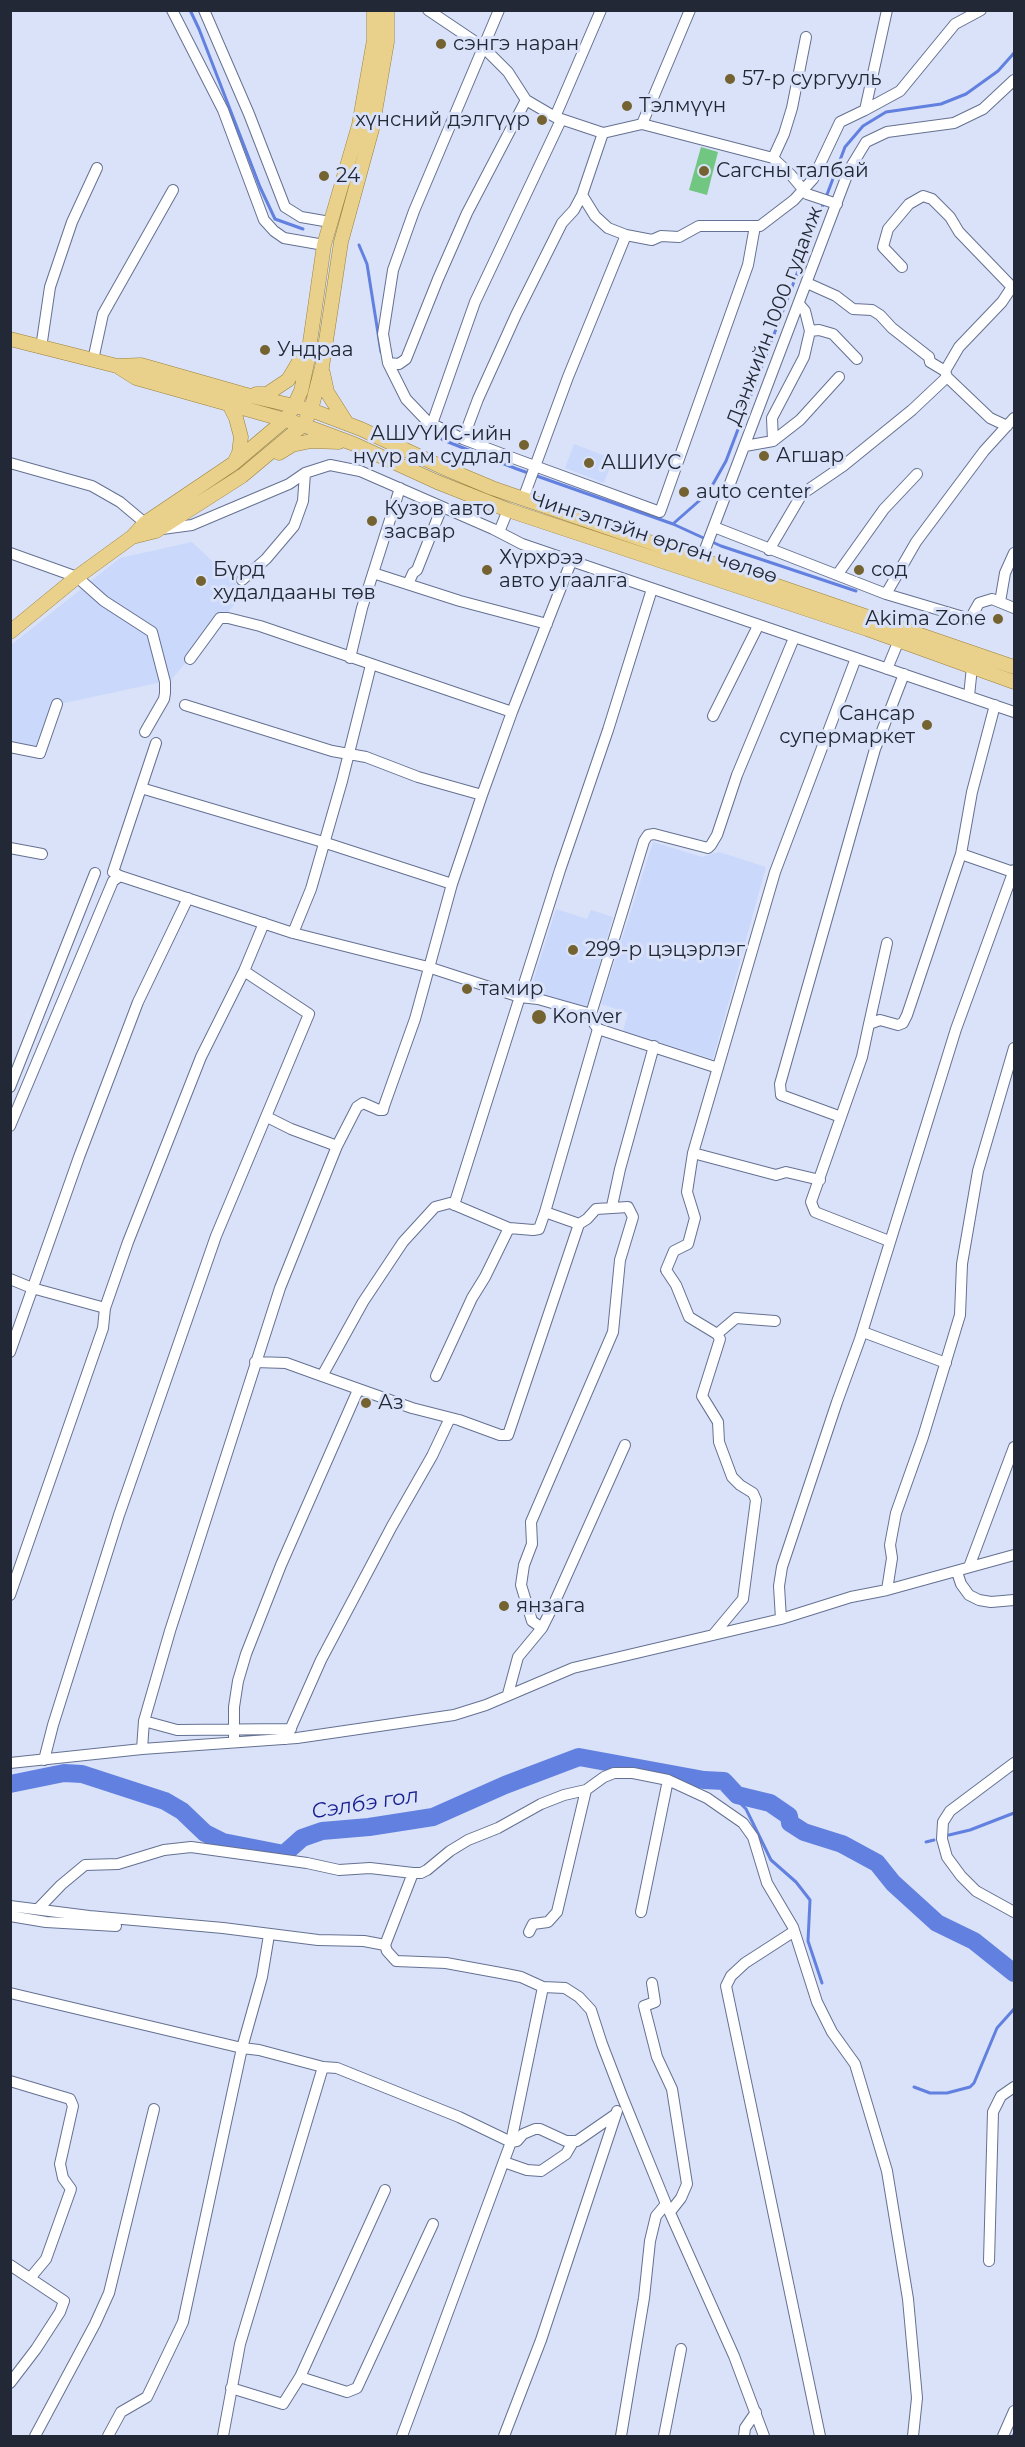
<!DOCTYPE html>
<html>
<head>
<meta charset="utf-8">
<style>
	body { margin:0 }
	#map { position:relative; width:1025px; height:2447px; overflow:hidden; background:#d9e2f8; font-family:Montserrat,sans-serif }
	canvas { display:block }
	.frame { position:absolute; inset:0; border:12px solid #232836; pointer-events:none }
</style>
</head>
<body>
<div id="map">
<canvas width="1025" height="2447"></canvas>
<div class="frame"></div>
</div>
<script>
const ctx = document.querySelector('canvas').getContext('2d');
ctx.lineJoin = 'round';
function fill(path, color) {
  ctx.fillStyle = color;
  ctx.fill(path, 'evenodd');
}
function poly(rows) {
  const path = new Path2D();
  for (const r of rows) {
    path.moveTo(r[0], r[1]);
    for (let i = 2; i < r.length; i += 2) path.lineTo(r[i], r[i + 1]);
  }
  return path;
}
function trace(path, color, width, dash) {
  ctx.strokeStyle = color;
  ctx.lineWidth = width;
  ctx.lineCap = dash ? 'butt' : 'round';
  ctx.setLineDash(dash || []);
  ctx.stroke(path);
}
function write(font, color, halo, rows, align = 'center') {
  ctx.font = font + ' Montserrat,sans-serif';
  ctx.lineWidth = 6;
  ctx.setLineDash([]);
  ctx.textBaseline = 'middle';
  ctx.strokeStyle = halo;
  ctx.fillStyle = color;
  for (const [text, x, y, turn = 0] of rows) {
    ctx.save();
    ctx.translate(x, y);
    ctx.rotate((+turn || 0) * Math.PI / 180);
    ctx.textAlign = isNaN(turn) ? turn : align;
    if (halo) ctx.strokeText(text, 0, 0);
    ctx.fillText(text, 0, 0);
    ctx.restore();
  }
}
const built = poly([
	[574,444,613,459,604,483,565,468],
	[192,542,245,592,171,680,60,704,41,758,11,749,11,645,120,558],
	[653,842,702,857,719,852,766,867,713,1059,623,1031,628,1013,601,1004],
	[556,909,587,919,591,910,613,917,587,1008,529,994]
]);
const green = poly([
	[701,147,718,152,707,195,689,190]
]);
const stream = poly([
	[190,10,199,29,260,187,275,219,303,229],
	[359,245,367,264,381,352],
	[425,425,443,440,517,469,673,524,721,546,856,591],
	[674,523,708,493,726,461,845,147,863,126,886,112,941,104,966,94,998,71,1014,53],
	[704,1780,726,1789,746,1809,771,1860,796,1882,810,1900,808,1941,822,1983],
	[949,1835,970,1830,1014,1813],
	[926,1842,934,1840],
	[914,2087,930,2093,947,2093,970,2087,974,2083,997,2028,1014,2009],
	[1013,2436,1014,2434]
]);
const river = poly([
	[10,1784,64,1773,82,1774,165,1801,182,1811,205,1833,223,1842,284,1854,302,1838,322,1831,369,1827,433,1817,505,1785,579,1757,704,1780,724,1781,737,1795,770,1803,789,1816,790,1823,804,1832,842,1844,877,1863,893,1883,937,1923,974,1941,1014,1973]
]);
const minor = poly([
	[172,10,223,110,264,220,274,231,284,238,324,245],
	[204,10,249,114,285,207,301,217,330,222],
	[428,10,483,47,508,72,526,100,555,117,603,133,642,124,773,158,791,175,807,194,837,204],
	[499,10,414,211,393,270,383,334,388,363,399,364,406,359,438,279,467,213,526,100],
	[865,110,900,91,955,24,981,10],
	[555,117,601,10],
	[561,120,475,302,432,424,463,439,513,458,660,512,748,265,755,226],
	[642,124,690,10],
	[773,158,784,134,792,108,806,37],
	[582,195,595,216,608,228,626,235,652,240,661,236,679,237,699,226,760,226,794,200,813,179,840,122,865,110,887,10],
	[902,267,883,247,888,229,909,204,923,196,932,199,950,217,959,232,1012,287,1002,302,959,347,945,371],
	[807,283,836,296,853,309,872,310,880,315,892,328,929,357,930,362,945,371,947,377,990,418,1007,426],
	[810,331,819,330,833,334,857,359],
	[41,348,50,287,72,222,97,168],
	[93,360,103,314,173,190],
	[388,363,406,399,427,421,432,424],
	[463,439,478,399,516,315,562,223,574,210,582,195,603,133],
	[773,441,772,418,804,357,810,331,805,311,799,304],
	[745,446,773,441,800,420,839,377],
	[10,463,92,486,120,502,145,523],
	[523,499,568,377,626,235],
	[714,527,886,594,970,619,979,603,992,599,1014,608],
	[162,529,192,525,289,484,305,473,330,465,360,471,493,529,522,544,1014,712],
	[499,532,508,510],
	[769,550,802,494,843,466,912,410,947,377],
	[10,553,77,577,104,601,152,632,165,682,165,693,164,699,145,732],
	[701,560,849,170,866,142,887,132,954,123,983,109,1014,80],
	[373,573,460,601,547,624],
	[837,575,884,509,917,474],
	[242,580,266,559,294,526,303,501,305,473],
	[408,584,413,573,417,570,442,507],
	[886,594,916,542,984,451,1014,418],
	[1000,602,1005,573,1014,553],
	[350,658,362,608,400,488],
	[190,659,220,618,228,618,260,626,512,712],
	[887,669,899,640],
	[969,696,972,667],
	[185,705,332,751,366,757,418,777,482,795],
	[713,716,758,626],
	[10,747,40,753,57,704],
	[141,788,323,842,452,884],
	[10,848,42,854],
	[961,854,1013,872],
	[120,876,113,872,156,743],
	[293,933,311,889,342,781,371,665],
	[869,1024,887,943],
	[718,1068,598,1029,593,1022,591,1014,644,841,648,835,654,834,708,848,711,845,717,835,737,775,794,638],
	[10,1087,95,873],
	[267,1117,291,1129,337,1146],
	[841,1117,781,1095,780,1084,875,749,904,674],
	[10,1126,113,881,120,876,293,933,428,967,520,997,538,999,591,1014],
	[693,1153,687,1192,695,1218,688,1244,674,1251,666,1270,676,1285,689,1317,717,1334,720,1339,702,1396,718,1422,719,1442,732,1477,740,1485,753,1493,756,1500,743,1599,713,1635],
	[820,1180,786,1172,776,1175,693,1153,775,872,856,658],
	[454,1205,560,870,608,730,652,589],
	[612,1206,620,1169,654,1046],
	[579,1224,545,1212,598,1029],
	[889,1241,815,1212,811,1202,862,1057,869,1024,880,1020,898,1025,903,1023,907,1015,961,854,972,792,995,705],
	[10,1279,32,1288,105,1308],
	[863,1332,946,1363],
	[717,1334,736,1318,775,1321],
	[10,1352,79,1157,138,1002,188,898],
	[255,1362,286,1363,322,1376,363,1302,403,1242,435,1207,450,1203,509,1228,533,1230,539,1229,545,1212],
	[322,1376,412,1408,459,1420,500,1435,508,1435,579,1224,587,1219,596,1209,628,1207,633,1217,620,1260,613,1332,531,1522,532,1544,524,1565,521,1585,532,1621,542,1628],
	[436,1376,472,1298,485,1277,509,1228],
	[969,1567,1014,1447],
	[957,1572,961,1584,969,1595,979,1600,991,1602,1014,1600],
	[887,1590,892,1558,890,1545,896,1513,923,1437,960,1315,962,1264,978,1171,1014,1048],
	[10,1595,103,1328,105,1308,128,1242,201,1057,244,971,264,923],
	[781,1619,779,1586,782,1567,837,1402,860,1339,956,1029,1014,870],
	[508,1694,518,1657,542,1628,552,1608,625,1445],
	[144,1721,177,1730,291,1729],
	[286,1739,321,1660,392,1526,432,1456,450,1418],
	[234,1742,234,1707,238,1681,246,1654,281,1565,358,1390],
	[142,1749,297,1738,454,1715,486,1705,573,1668,781,1619,851,1597,887,1590,1014,1555],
	[44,1760,53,1725,119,1515,216,1236,309,1014,244,971],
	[10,1763,142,1749,144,1721,170,1631,280,1288,337,1146,357,1107,363,1103,379,1110,383,1110,384,1106,415,1019,452,884,482,795,512,712,571,562],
	[1014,1763,950,1811,943,1822,942,1839,947,1857,961,1876,976,1891,1014,1912],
	[413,1873,421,1873,427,1870,450,1851,468,1840,498,1828,541,1804,564,1795,586,1790,604,1777,614,1773,633,1773,668,1780],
	[10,1906,89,1916,223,1928,318,1940,364,1941,385,1945,387,1951,396,1961,446,1963,506,1974,521,1977,543,1987,565,1988,579,1997,591,2010,602,2044,622,2096,666,2204,734,2356,764,2436],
	[38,1909,61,1885,85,1865,118,1864,164,1850,191,1847,307,1863,339,1870,370,1868,413,1873,385,1945],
	[641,1912,668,1780,707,1798,743,1823,753,1837,767,1883,793,1927,817,2002,832,2032,855,2064,887,2171,908,2299,917,2398,913,2436],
	[10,1916,46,1922,116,1926],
	[529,1932,533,1924,548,1922,557,1912,586,1790],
	[793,1932,745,1963,731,1976,726,1986,820,2436],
	[652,1983,655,2002,644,2006,657,2057,672,2089,687,2184,681,2198,670,2212],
	[10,1993,242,2048,259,2050,323,2067,337,2068,459,2117,511,2142,517,2141,523,2134,535,2129,540,2129,566,2141,577,2141,616,2114],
	[10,2081,70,2099,73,2106,60,2164,63,2178,71,2189,46,2259,31,2277],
	[504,2162,527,2170,541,2171,566,2154,573,2142],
	[989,2261,993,2112,1001,2096,1014,2087],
	[10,2265,64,2301,60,2312,36,2349,10,2383],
	[300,2377,347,2392,357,2388,433,2224],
	[231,2388,283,2404,300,2377,385,2190],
	[35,2436,95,2324,109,2293,154,2109],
	[108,2436,121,2412,147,2397,183,2322,242,2048,262,1977,269,1935],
	[223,2436,240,2344,323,2067],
	[402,2436,511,2142,543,1987],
	[504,2436,541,2340,617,2111],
	[621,2436,644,2298,650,2241,656,2216,666,2204],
	[664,2436,681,2349],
	[744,2436,745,2428,756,2412],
	[1003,2436,1014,2411]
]);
const major = poly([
	[10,339,117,366,136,378,303,425,354,444,437,482,508,510,867,629,1014,682],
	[117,366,141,365,243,394,311,410,361,429,442,467,492,488,1014,667],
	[323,373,327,392,346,422],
	[256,394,267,394,288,380,304,353],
	[229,404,236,418,241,437,239,453,235,461],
	[279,453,292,445,311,441,339,442],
	[132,537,156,531,242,476,303,425,311,410,322,367,341,242,372,129,387,42,387,10],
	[10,632,77,577,132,537,145,523,234,463,286,419,294,406,301,391,307,363,324,245,359,125,374,40,374,10]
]);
const markers = [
	[441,44,6,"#756231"],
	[730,79,6,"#756231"],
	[627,106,6,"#756231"],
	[542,120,6,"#756231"],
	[704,171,6,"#756231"],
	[324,176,6,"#756231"],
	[265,350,6,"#756231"],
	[524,445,6,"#756231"],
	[764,456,6,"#756231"],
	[589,463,6,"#756231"],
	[684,492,6,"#756231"],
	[372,521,6,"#756231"],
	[487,570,6,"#756231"],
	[859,570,6,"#756231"],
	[201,581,6,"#756231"],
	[998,619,6,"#756231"],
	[927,725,6,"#756231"],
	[573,950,6,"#756231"],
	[467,989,6,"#756231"],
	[539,1017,8,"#756231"],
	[366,1403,6,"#756231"],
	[504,1606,6,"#756231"]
];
const poiNames = [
	["сэнгэ наран",453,44],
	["57-р сургууль",742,79],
	["Тэлмүүн",639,106],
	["хүнсний дэлгүүр",530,120,"right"],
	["Сагсны талбай",716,171],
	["24",336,176],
	["Ундраа",277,350],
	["АШУҮИС-ийн",512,434,"right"],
	["нүүр ам судлал",512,457,"right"],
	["Агшар",776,456],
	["АШИУС",601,463],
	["auto center",696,492],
	["Кузов авто",384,509],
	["засвар",384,532],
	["Хүрхрээ",499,558],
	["авто угаалга",499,581],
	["Бүрд",213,570],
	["худалдааны төв",213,593],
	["сод",871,570],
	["Akima Zone",986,619,"right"],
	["Сансар",915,714,"right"],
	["супермаркет",915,737,"right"],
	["299-р цэцэрлэг",585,950],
	["тамир",479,989],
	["Konver",552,1017],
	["Аз",378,1403],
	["янзага",516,1606]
];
const streetNames = [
	["Дэнжийн 1000 гудамж",775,316,-69],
	["Чингэлтэйн өргөн чөлөө",654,538,18]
];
const waterNames = [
	["Сэлбэ гол",365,1804,-9]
];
fill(built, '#cad8fb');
fill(green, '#71c681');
trace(stream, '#6280e0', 3);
trace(river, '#6280e0', 18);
trace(minor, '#657192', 12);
trace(major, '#9b823b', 15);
trace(minor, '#fff', 10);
trace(major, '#ead18b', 14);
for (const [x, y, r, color] of markers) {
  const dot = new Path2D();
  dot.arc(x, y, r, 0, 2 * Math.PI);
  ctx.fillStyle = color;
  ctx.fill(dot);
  trace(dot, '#d9e2f8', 2);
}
write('20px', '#232836', '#d9e2f8', poiNames, 'left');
write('20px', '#232836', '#d9e2f8', streetNames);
write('italic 21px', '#171f90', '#d9e2f8', waterNames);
</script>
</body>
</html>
